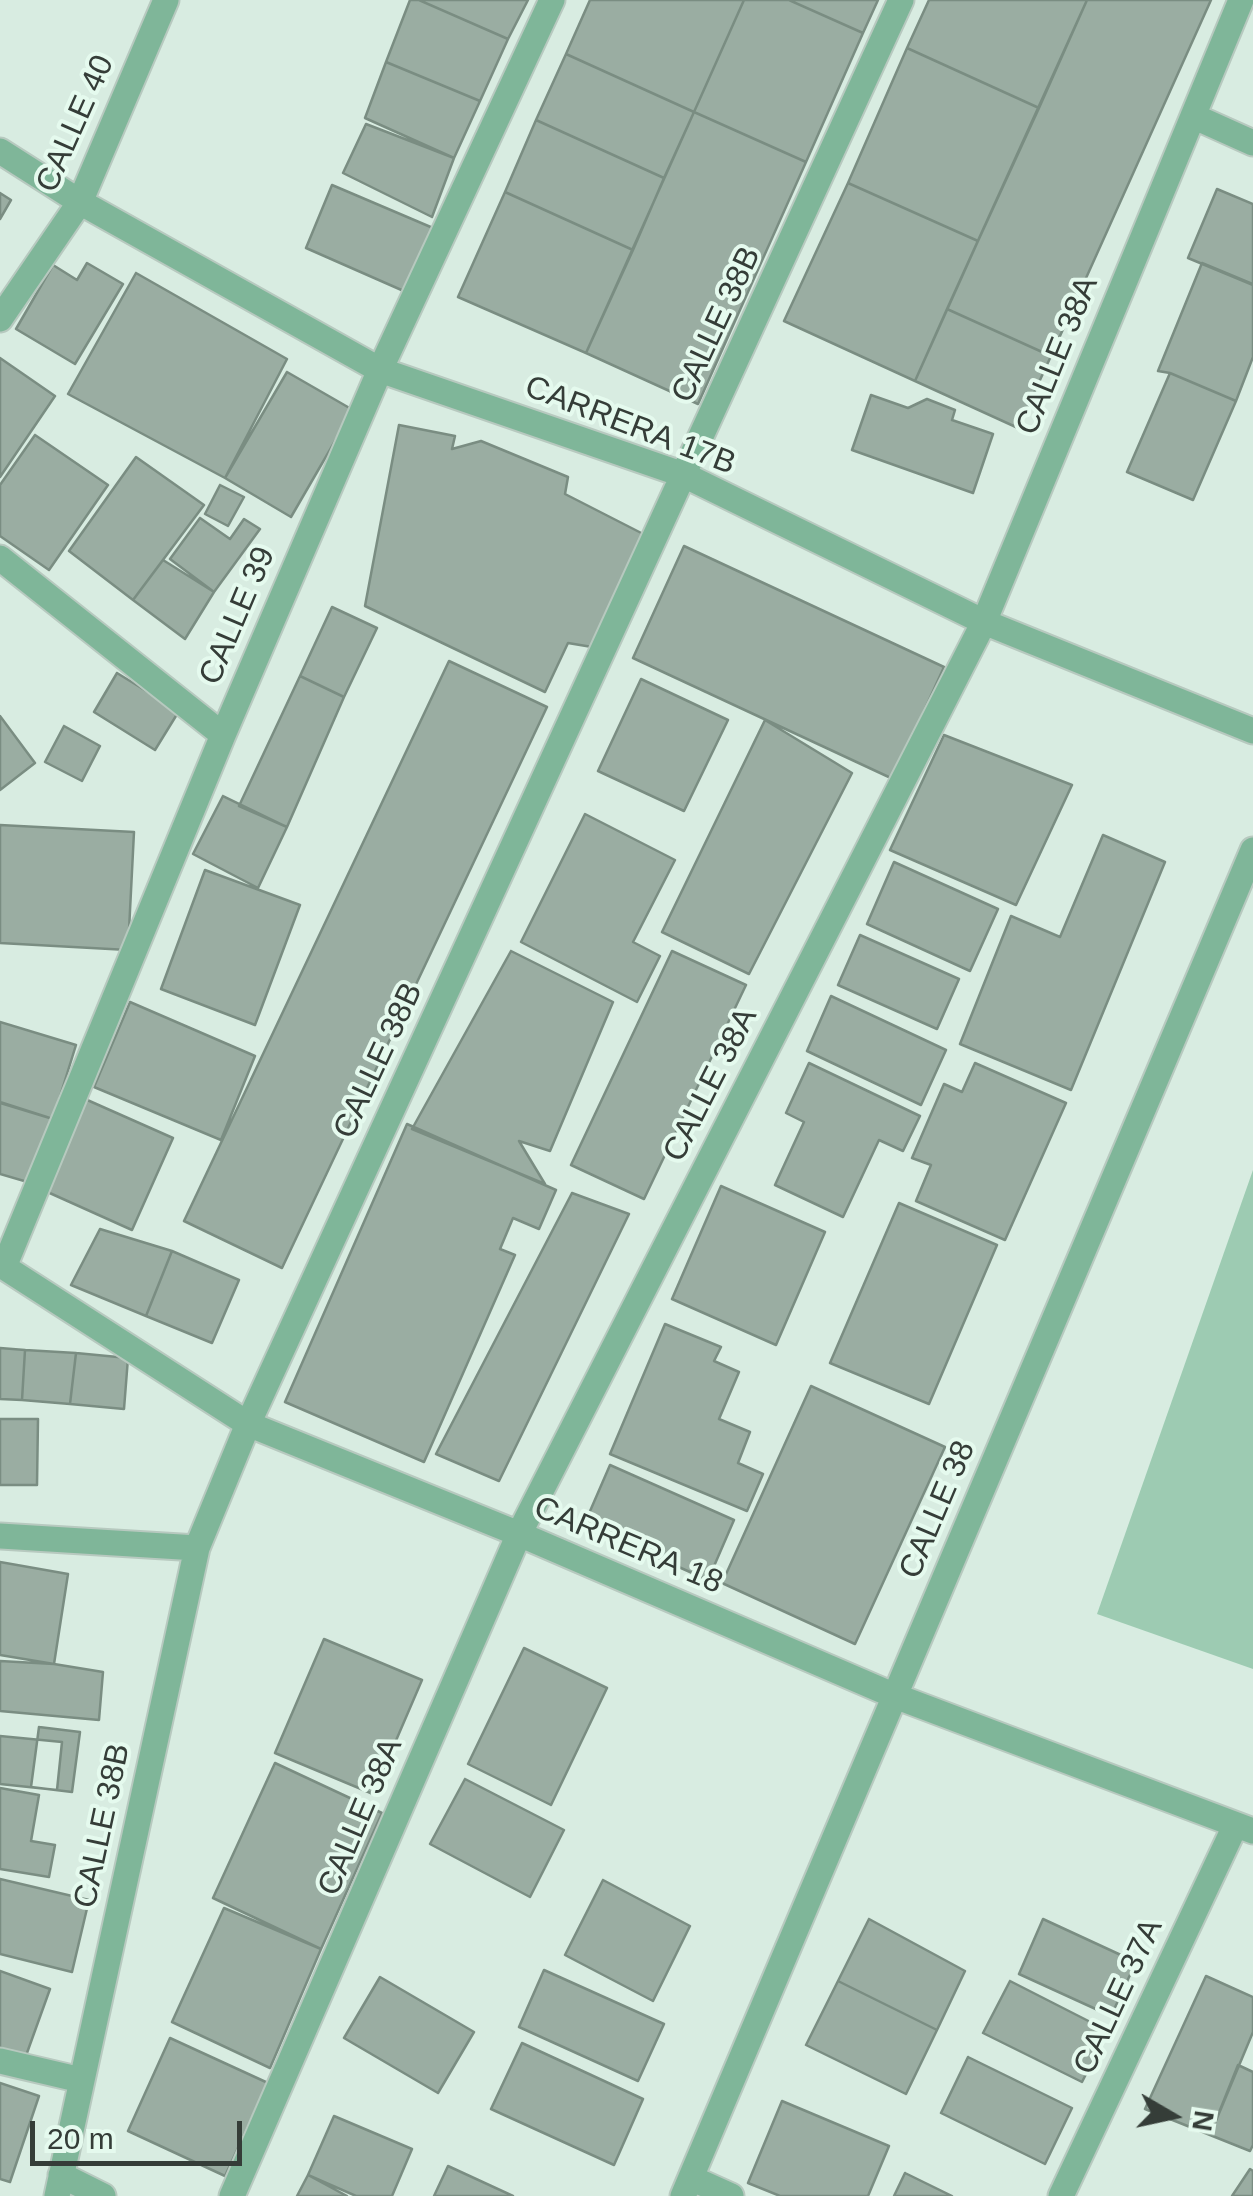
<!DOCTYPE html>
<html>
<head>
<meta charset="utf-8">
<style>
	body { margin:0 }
	#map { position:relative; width:1253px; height:2196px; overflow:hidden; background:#d8ece1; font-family:Arial,sans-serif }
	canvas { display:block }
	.north { position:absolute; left:1123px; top:2066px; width:100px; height:100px; -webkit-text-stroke:8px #e5faee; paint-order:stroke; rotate:99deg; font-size:28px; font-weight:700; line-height:40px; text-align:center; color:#353d38 }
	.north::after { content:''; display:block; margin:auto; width:35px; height:45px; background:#353d38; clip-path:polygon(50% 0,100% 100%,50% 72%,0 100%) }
	.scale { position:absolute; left:30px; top:2121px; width:212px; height:45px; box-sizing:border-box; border:5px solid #353d38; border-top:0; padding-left:12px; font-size:30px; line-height:35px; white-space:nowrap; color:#353d38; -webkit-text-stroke:8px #e5faee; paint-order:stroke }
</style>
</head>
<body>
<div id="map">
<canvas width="1253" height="2196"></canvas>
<div class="north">N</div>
<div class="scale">20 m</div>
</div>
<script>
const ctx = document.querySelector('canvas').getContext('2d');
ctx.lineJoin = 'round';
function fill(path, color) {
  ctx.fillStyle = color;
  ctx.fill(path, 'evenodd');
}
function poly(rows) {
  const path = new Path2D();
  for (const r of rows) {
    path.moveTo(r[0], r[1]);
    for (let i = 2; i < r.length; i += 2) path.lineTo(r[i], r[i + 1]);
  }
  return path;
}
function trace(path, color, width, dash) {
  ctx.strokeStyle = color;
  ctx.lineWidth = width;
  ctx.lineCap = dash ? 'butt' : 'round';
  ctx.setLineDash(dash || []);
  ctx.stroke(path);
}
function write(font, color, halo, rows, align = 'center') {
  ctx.font = font + ' Arial,sans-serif';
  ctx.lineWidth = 8;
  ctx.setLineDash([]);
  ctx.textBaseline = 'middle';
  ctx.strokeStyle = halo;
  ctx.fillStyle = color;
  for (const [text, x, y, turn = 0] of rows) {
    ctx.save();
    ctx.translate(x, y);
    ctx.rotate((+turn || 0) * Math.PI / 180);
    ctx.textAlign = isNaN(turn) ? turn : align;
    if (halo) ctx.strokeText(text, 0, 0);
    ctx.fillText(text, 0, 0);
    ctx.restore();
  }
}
const green = poly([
	[1253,1170,1253,1669,1097,1614]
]);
const building = poly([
	[410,0,419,0,508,39,480,101,386,62,410,0],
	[419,0,528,0,508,39,419,0],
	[590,0,744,0,694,112,566,54,590,0],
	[744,0,789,0,863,33,806,162,694,112,744,0],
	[789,0,878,0,863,33,789,0],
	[929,0,1087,0,1039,108,907,48,929,0],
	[1087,0,1211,0,1051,356,947,309,1087,0],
	[907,48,1039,108,978,241,848,183,907,48],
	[566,54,694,112,664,178,536,120,566,54],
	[386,62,480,101,454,158,365,118,386,62],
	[694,112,806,162,698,404,586,353,694,112],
	[536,120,664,178,633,250,505,192,536,120],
	[366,124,454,158,432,217,343,173,366,124],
	[848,183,978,241,915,381,784,321,848,183],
	[332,185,433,228,406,292,306,248,332,185],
	[1217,189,1253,204,1253,285,1188,258,1217,189],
	[505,192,633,250,586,353,458,297,505,192],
	[0,193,11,200,0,219,0,193],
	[87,263,123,284,75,364,16,329,53,265,77,280,87,263],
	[1202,263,1253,284,1253,357,1236,401,1170,373,1158,371,1202,263],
	[136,273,287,359,225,478,68,394,136,273],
	[947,309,1051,356,1018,428,915,381,947,309],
	[0,358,55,396,0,477,0,358],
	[287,372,353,410,291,517,225,478,287,372],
	[1170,373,1236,401,1193,500,1127,472,1170,373],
	[871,395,908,408,927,399,955,410,952,420,993,434,973,493,852,450,871,395],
	[399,425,455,436,452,449,481,441,568,477,565,494,653,539,598,648,568,643,545,692,365,606,399,425],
	[35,435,108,485,49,570,0,536,0,485,35,435],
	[136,457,204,505,133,600,69,551,136,457],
	[220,485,244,497,228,526,205,514,220,485],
	[200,518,230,539,244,519,260,529,214,592,170,559,200,518],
	[684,546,944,667,893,779,633,658,684,546],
	[163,560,214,592,185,639,133,600,163,560],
	[332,607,377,628,344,697,300,676,332,607],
	[449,661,547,707,282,1268,184,1221,449,661],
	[117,673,179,711,155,750,94,712,117,673],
	[300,676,344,697,287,827,239,806,300,676],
	[641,679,728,720,684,811,598,771,641,679],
	[0,716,35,763,0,790,0,716],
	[765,720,852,773,749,974,662,932,765,720],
	[64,726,100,746,82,781,45,762,64,726],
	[944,735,1072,785,1016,905,890,850,944,735],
	[223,796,287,827,258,888,193,854,223,796],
	[585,814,675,860,633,942,660,956,637,1002,521,942,585,814],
	[0,825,134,832,128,950,0,943,0,825],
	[1103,835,1165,862,1071,1090,960,1044,1011,916,1060,937,1103,835],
	[894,862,998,909,970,971,867,924,894,862],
	[205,870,300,905,255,1025,161,989,205,870],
	[860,935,959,979,937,1029,838,985,860,935],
	[511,951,613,1002,550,1151,519,1141,545,1184,412,1129,511,951],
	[672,951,746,985,644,1199,571,1165,672,951],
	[831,996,946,1050,921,1105,807,1051,831,996],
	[130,1002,255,1056,221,1140,94,1087,130,1002],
	[0,1022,76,1045,53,1119,0,1103,0,1022],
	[809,1063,920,1116,903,1151,879,1140,843,1217,775,1185,804,1122,786,1113,809,1063],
	[975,1063,1066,1103,1005,1240,916,1201,931,1165,912,1158,944,1084,962,1092,975,1063],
	[85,1099,173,1138,132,1230,43,1190,85,1099],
	[0,1102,53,1119,31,1183,0,1174,0,1102],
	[407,1124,556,1190,539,1229,513,1218,500,1249,515,1255,424,1462,285,1402,407,1124],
	[721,1186,825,1232,776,1345,672,1299,721,1186],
	[572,1193,629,1214,499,1481,436,1454,572,1193],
	[899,1203,997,1245,929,1404,830,1363,899,1203],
	[100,1229,172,1251,146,1316,71,1285,100,1229],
	[172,1251,239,1280,212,1343,146,1316,172,1251],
	[665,1324,721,1347,714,1361,739,1372,719,1419,750,1432,738,1463,763,1474,747,1511,610,1454,665,1324],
	[0,1348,25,1350,22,1400,0,1399,0,1348],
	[25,1350,76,1353,70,1404,22,1400,25,1350],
	[76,1353,128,1358,124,1409,70,1404,76,1353],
	[811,1386,945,1447,855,1644,722,1583,811,1386],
	[0,1419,38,1419,37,1485,0,1485,0,1419],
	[610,1465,734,1520,708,1580,584,1525,610,1465],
	[0,1562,68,1574,54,1664,0,1655,0,1562],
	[324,1639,422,1680,373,1794,275,1753,324,1639],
	[524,1648,607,1688,551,1805,468,1764,524,1648],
	[0,1661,54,1664,103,1672,99,1720,0,1711,0,1661],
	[39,1727,80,1732,72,1792,31,1787,39,1727],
	[0,1736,62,1742,57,1790,0,1784,0,1736],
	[275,1763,382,1813,321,1949,213,1898,275,1763],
	[465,1779,564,1830,530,1897,430,1844,465,1779],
	[0,1788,39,1795,31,1841,55,1845,49,1877,0,1869,0,1788],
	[0,1879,89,1900,72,1972,0,1954,0,1879],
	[603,1880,690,1926,653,2001,565,1955,603,1880],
	[224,1908,321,1949,270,2068,172,2022,224,1908],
	[869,1919,965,1971,937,2030,838,1981,869,1919],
	[1043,1919,1136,1962,1111,2016,1019,1974,1043,1919],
	[544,1970,664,2024,638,2081,519,2027,544,1970],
	[0,1971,50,1989,23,2064,0,2056,0,1971],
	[1206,1976,1253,1997,1253,2032,1210,2135,1145,2109,1206,1976],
	[380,1977,474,2032,438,2093,344,2038,380,1977],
	[838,1981,937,2030,906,2094,806,2045,838,1981],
	[1010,1981,1108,2031,1082,2082,983,2033,1010,1981],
	[170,2038,268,2083,225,2176,128,2131,170,2038],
	[522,2043,643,2099,614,2165,491,2109,522,2043],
	[968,2057,1072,2108,1045,2164,941,2113,968,2057],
	[1238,2065,1253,2072,1253,2145,1250,2151,1210,2135,1238,2065],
	[0,2083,39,2096,10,2182,0,2179,0,2083],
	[782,2101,889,2146,868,2196,780,2196,748,2183,782,2101],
	[334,2116,412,2149,392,2196,356,2196,308,2175,334,2116],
	[448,2166,513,2196,434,2196,448,2166],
	[1250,2169,1253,2171,1253,2196,1232,2196,1250,2169],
	[905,2173,952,2196,894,2196,905,2173],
	[308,2175,347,2196,297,2196,308,2175]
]);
const minor = poly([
	[552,0,380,370,223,735,4,1267,248,1424,519,1534,895,1696,1253,1831],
	[1193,116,1253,143],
	[0,151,80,202,380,370,684,475,984,622,1253,731],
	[0,319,80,202,166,0],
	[0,558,223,735],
	[0,1536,197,1548],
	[0,2061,81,2080],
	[61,2175,103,2196],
	[691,2178,731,2196],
	[57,2196,197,1548,248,1424,901,0],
	[232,2196,519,1534,984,622,1241,0],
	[683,2196,1253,850],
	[1061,2196,1235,1826]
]);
const streetNames = [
	["CALLE 40",76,124,-66],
	["CALLE 38B",717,325,-65],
	["CALLE 38A",1058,356,-68],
	["CARRERA 17B",630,426,21],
	["CALLE 39",238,616,-67],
	["CALLE 38B",379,1061,-65],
	["CALLE 38A",711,1085,-63],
	["CALLE 38",938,1510,-67],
	["CARRERA 18",628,1546,23],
	["CALLE 38A",361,1817,-67],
	["CALLE 38B",103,1826,-78],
	["CALLE 37A",1119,1997,-65]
];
fill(green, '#9dcbb2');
fill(building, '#9aada2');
trace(building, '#7a8d82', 2.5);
trace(minor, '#b7c9bf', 29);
trace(minor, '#7fb699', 25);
write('32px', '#353d38', '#e5faee', streetNames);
</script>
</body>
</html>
